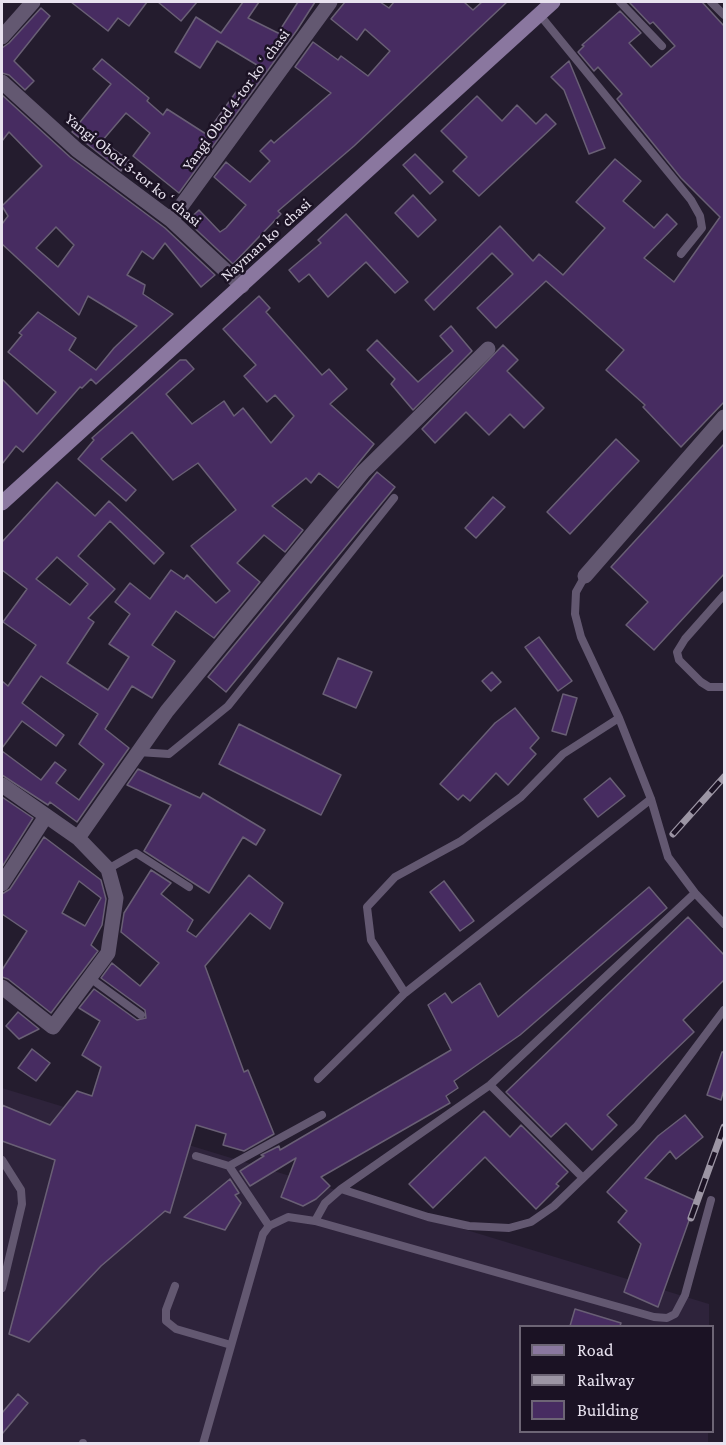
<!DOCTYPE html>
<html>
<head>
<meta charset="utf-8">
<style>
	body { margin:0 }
	#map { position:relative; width:726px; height:1445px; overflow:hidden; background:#241c2e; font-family:"Crimson Pro",serif }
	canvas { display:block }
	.frame { position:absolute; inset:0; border:3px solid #e8e2ef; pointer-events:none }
	.legend { position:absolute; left:519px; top:1325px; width:195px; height:108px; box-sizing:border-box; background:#1b1224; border:2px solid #6d6575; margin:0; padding:8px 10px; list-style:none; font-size:18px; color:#e8e2ef }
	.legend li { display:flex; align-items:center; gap:12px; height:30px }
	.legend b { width:30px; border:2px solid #6d6575 }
</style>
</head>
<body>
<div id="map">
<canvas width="726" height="1445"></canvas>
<div class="frame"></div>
<ul class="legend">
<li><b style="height:8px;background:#8a779f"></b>Road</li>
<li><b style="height:8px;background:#9c95a4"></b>Railway</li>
<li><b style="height:16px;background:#472c61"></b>Building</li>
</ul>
</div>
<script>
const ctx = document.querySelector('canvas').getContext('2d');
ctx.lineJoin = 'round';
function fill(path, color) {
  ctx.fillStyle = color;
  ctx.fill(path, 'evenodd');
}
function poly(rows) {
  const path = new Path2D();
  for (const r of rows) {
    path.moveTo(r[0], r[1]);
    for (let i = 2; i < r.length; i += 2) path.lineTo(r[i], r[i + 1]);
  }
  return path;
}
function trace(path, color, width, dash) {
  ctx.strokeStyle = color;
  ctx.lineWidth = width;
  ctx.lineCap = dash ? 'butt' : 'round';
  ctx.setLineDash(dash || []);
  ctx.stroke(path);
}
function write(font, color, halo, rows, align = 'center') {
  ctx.font = font + ' "Crimson Pro",serif';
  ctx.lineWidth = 5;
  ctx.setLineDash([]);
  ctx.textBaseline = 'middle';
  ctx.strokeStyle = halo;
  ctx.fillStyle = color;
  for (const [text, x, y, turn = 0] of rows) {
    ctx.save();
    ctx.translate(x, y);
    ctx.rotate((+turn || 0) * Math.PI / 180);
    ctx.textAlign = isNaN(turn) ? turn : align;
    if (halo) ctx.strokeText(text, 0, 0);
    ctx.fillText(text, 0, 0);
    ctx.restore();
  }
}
const built = poly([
	[2,1088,709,1304,709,1326,520,1326,520,1432,708,1432,708,1443,2,1443]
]);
const building = poly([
	[71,2,147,2,129,26,118,18,108,31,71,2],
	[158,2,197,2,181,21,158,2],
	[243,2,259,2,248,18,278,33,298,2,315,2,297,30,179,193,133,156,150,133,126,113,102,141,129,160,121,171,72,132,111,84,93,69,102,59,149,98,147,101,163,115,167,109,206,134,236,92,239,94,257,65,217,41,200,68,175,52,196,17,221,33,243,2],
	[345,2,380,2,389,8,394,2,464,2,473,10,482,2,507,2,354,146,278,211,281,214,233,264,187,221,199,210,220,232,226,228,246,205,214,177,226,162,250,182,270,161,260,151,271,140,274,143,331,93,295,67,313,42,338,60,341,56,368,76,390,51,365,29,357,40,331,19,345,2],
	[629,2,702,2,724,26,724,402,681,447,643,407,645,405,606,370,624,350,546,281,496,328,477,308,513,274,492,253,434,310,425,300,500,226,533,261,539,254,563,275,605,228,576,202,615,159,641,181,623,201,654,228,667,214,677,224,644,258,674,282,720,217,681,178,617,99,622,94,598,67,594,71,578,52,584,46,582,45,620,11,641,33,629,43,651,67,675,46,653,22,650,24,629,2],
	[41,8,50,16,14,61,34,81,25,90,9,75,2,73,2,48,9,43,41,8],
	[569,61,605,148,589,154,564,90,551,77,569,61],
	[2,95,70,157,165,228,215,275,201,287,165,243,153,259,142,251,127,275,145,285,143,294,173,314,96,384,91,379,82,388,80,387,23,452,16,446,2,464,2,379,37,414,56,392,8,352,22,335,19,333,38,312,76,338,69,350,96,370,114,348,137,326,88,296,79,315,2,244,2,224,8,216,2,206,42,166,9,132,2,141,2,95],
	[56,227,74,245,58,267,36,248,56,227],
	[477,96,502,121,517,105,536,124,546,114,556,124,479,196,453,171,467,157,441,131,477,96],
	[415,154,443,182,430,194,403,165,415,154],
	[413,195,436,220,418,237,395,213,413,195],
	[346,214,408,282,395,293,366,262,328,297,309,274,299,282,289,270,321,243,318,240,346,214],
	[259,296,270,308,266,312,322,375,329,369,347,389,330,404,374,444,338,488,319,473,311,483,306,478,272,506,303,530,285,552,264,535,237,563,260,582,214,638,176,611,152,645,175,661,152,698,132,686,105,729,129,748,77,822,50,802,48,805,2,775,2,751,41,780,55,762,66,770,56,783,79,800,104,764,79,744,98,714,41,676,22,703,64,735,56,746,22,721,2,748,2,681,8,686,36,645,3,622,27,589,2,570,2,542,57,482,95,516,109,501,164,553,154,564,110,521,78,556,115,589,88,618,94,622,67,663,108,690,129,657,109,644,130,614,115,602,130,583,150,599,171,570,184,579,187,575,216,603,230,591,191,546,236,510,198,463,173,480,132,432,101,459,136,490,126,501,78,459,94,440,92,438,180,360,186,360,194,369,166,394,192,424,224,401,234,416,243,408,271,443,294,416,275,395,267,402,244,376,256,365,223,329,259,296],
	[57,557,88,584,70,605,36,579,57,557],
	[451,326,472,351,413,410,391,384,395,379,367,350,377,340,418,382,453,351,440,336,451,326],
	[503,345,518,360,507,371,544,408,524,428,510,414,489,435,466,412,435,443,422,429,503,345],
	[616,439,639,461,570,534,547,512,616,439],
	[724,444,724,574,654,650,626,625,648,602,611,567,724,444],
	[377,472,395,487,226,692,208,677,377,472],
	[493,497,505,507,476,538,465,528,493,497],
	[539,637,572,681,558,691,525,647,539,637],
	[338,658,372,672,356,708,323,694,338,658],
	[492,672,501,682,491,691,482,681,492,672],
	[563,694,577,698,566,735,552,731,563,694],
	[515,708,539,738,530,748,536,754,508,785,496,773,470,801,463,795,458,800,440,784,495,723,515,708],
	[239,724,341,775,321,815,219,764,239,724],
	[138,769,200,798,203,793,265,830,256,845,243,837,209,893,144,851,171,805,127,785,138,769],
	[610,778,625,796,598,817,584,799,610,778],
	[2,797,33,818,2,867,2,797],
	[44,837,101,880,106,899,102,925,91,945,98,951,51,1013,8,979,2,977,2,970,27,931,2,914,2,894,10,889,44,837],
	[79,881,101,898,85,926,62,913,79,881],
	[151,870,171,883,161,894,193,920,187,931,196,937,249,875,283,903,270,929,250,913,205,966,244,1072,248,1070,274,1134,244,1151,223,1145,226,1134,196,1125,170,1213,165,1211,101,1266,29,1342,9,1334,55,1160,2,1141,2,1105,50,1125,77,1091,92,1096,101,1067,82,1055,100,1021,79,1008,94,989,137,1020,146,1018,145,1010,101,978,112,963,140,986,159,963,121,932,124,913,151,870],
	[444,881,474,921,460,931,430,892,444,881],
	[649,887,667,908,520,1035,454,1081,458,1088,446,1096,450,1103,321,1177,330,1186,316,1199,303,1206,281,1197,296,1158,250,1186,240,1171,264,1156,261,1155,279,1146,280,1150,451,1050,428,1005,445,993,452,1003,480,983,498,1017,649,887],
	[688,917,724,955,724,980,683,1020,694,1032,607,1115,617,1125,592,1150,566,1123,551,1137,506,1092,688,917],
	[18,1012,39,1029,19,1039,6,1026,18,1012],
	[32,1049,50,1063,36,1081,18,1068,32,1049],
	[722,1052,724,1052,724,1089,721,1100,707,1095,722,1052],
	[484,1111,510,1137,521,1125,568,1172,556,1184,559,1186,536,1209,485,1157,433,1208,409,1184,484,1111],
	[685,1115,703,1137,676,1159,670,1151,645,1178,696,1201,658,1307,624,1292,641,1244,618,1222,627,1211,607,1192,658,1136,685,1115],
	[230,1179,239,1193,235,1195,241,1203,225,1230,184,1217,230,1179],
	[575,1309,621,1323,620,1326,570,1326,575,1309],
	[18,1394,28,1403,2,1434,2,1413,18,1394]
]);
const service = poly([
	[620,2,662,46],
	[711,2,724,15],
	[539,14,691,200,700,216,702,228,681,254],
	[585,576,576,592,575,614,581,637,619,718,651,799,668,857,695,893,724,924],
	[724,595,685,639,677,652,679,660,701,682,709,687,724,687],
	[138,752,169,754,228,706,394,498],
	[108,869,136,853,189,887],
	[695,893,490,1085,341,1189,428,1217,469,1226,509,1228,531,1222,554,1206,637,1126,724,1010],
	[90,978,141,1015],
	[405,993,371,940,367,907,395,877,461,841,521,797,563,754,619,718],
	[318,1079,405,993,651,799],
	[490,1085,583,1178],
	[196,1156,229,1166,269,1226],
	[2,1160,21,1190,22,1204,2,1288],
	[229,1166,322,1115],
	[315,1221,654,1317,667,1318,675,1314,685,1295,711,1200],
	[175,1286,166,1310,166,1321,176,1329,231,1345],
	[83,1443,83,1444],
	[203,1444,263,1234,269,1226,288,1217,315,1221,325,1203,341,1189]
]);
const minor = poly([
	[2,37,33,2],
	[2,82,77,150,171,220,242,286],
	[171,220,330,2],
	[585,576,724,417],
	[2,785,78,838,108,869,116,898,108,953,53,1027,2,987],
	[78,838,167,711,363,472,488,349],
	[2,884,46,816]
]);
const secondary = poly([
	[2,503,553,2]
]);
const rail = poly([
	[673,834,724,777],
	[691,1218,724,1127]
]);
const streetNames = [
	["Yangi Obod 4-tor koʻchasi",236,100,-54],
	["Yangi Obod 3-tor koʻchasi",133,170,39],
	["Nayman koʻchasi",266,240,-42]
];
fill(built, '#2e233b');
fill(building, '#472c61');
trace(building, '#695f75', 1.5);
trace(service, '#635871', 8);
trace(minor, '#635871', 15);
trace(secondary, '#8a779f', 15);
trace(rail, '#9c95a4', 7);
trace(rail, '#1b1224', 4.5, [14]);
write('16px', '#e8e2ef', '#1b1224', streetNames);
</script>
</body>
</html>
